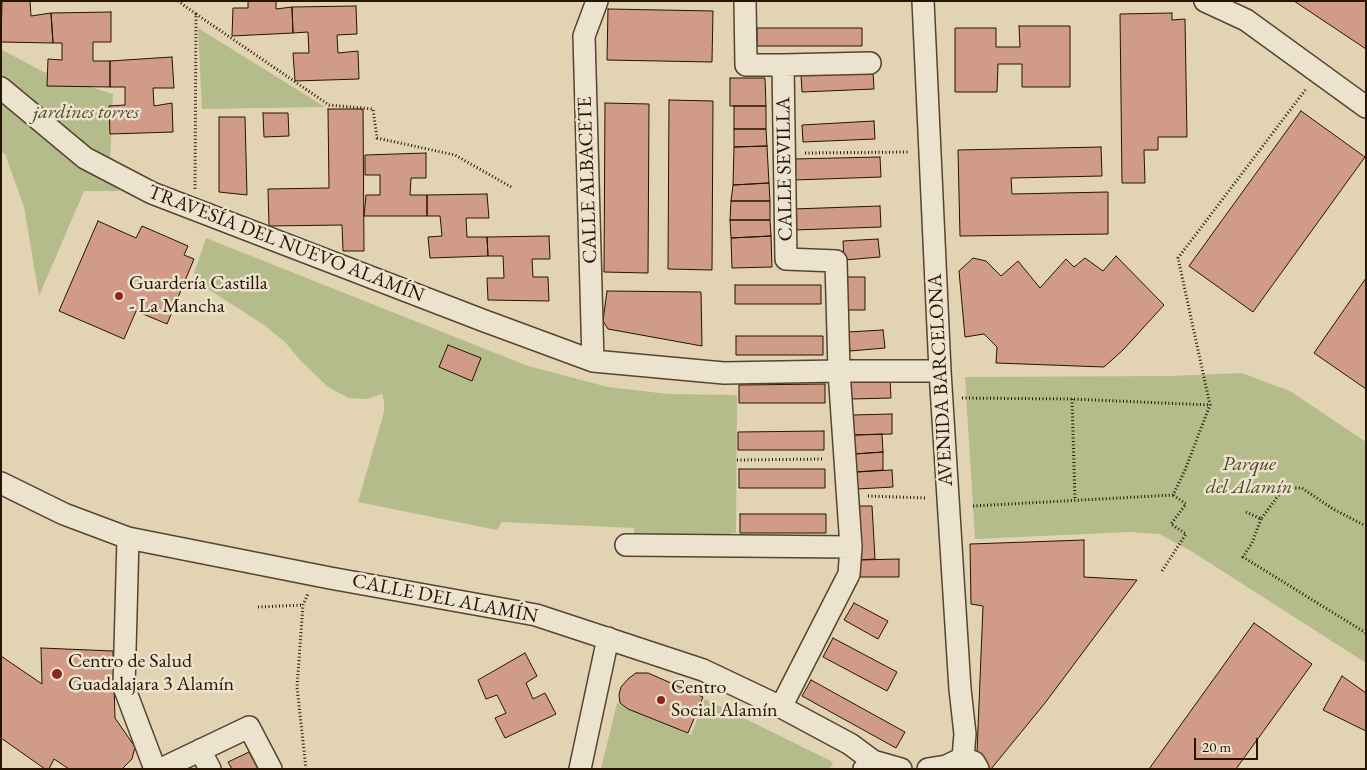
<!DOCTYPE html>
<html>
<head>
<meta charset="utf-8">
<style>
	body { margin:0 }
	#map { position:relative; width:1367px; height:770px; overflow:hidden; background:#e2d4b3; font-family:"EB Garamond",serif }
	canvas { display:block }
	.frame { position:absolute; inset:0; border:2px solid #271401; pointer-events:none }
	.scale { position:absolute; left:1194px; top:738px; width:64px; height:22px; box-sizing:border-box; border:2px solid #271401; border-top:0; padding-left:6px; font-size:15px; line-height:18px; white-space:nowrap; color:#271401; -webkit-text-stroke:4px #ece3ce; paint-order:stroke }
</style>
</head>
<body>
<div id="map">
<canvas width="1367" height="770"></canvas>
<div class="frame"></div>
<div class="scale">20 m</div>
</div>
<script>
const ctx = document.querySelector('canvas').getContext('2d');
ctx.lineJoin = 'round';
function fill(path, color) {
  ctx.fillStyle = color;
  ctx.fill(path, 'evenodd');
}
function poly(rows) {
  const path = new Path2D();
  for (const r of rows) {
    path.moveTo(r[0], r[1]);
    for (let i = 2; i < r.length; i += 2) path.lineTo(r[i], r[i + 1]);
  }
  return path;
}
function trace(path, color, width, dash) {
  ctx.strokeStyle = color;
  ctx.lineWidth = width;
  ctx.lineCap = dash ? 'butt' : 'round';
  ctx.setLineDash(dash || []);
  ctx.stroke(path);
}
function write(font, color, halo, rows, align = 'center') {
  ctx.font = font + ' "EB Garamond",serif';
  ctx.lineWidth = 5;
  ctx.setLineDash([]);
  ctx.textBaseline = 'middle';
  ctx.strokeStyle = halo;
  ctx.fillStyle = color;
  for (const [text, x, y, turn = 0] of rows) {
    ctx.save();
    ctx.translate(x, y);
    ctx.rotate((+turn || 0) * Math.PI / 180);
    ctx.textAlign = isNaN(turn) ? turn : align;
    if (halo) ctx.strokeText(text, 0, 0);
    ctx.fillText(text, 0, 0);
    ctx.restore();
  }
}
const green = poly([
	[198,28,325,107,202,109],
	[2,50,44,72,113,94,110,163,1,83],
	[1,90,120,191,84,191,39,296,24,207,5,154,1,152],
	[206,238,528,366,608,387,668,394,737,395,736,533,730,533,729,538,634,534,634,528,502,522,497,530,358,502,384,412,384,402,382,394,367,399,349,398,328,387,300,360,285,342,264,325,205,287,194,273],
	[1242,373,1290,391,1366,442,1366,663,1191,551,1159,534,1130,532,975,539,965,377,1171,376],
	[705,699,833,762,830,769,601,769,617,703,691,735]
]);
const building = poly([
	[2,1,30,1,31,16,51,13,53,43,1,42,2,1],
	[248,1,276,1,276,9,292,7,293,33,232,36,233,8,248,8,248,1],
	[1294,1,1366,1,1366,49,1294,1],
	[356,6,357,34,337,35,338,53,358,51,359,79,295,81,293,53,309,53,308,32,293,33,292,7,356,6],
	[608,9,713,11,712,62,607,60,608,9],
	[111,12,111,42,93,42,93,61,110,61,110,87,47,86,48,59,62,60,62,43,53,43,51,13,111,12],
	[1172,13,1172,20,1185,19,1187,137,1158,137,1158,150,1144,150,1145,183,1122,183,1120,14,1172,13],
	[1019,26,1070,26,1070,87,1022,87,1022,64,998,64,997,92,955,92,955,28,996,28,996,47,1020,47,1019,26],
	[757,28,862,28,862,46,757,46,757,28],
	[172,57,174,88,153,88,154,106,172,103,173,132,110,134,109,106,125,105,125,87,110,87,110,61,172,57],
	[873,71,874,89,802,92,801,75,873,71],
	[730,78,765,78,766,106,730,106,730,78],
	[669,100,713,101,712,270,668,269,669,100],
	[605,103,649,104,648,273,604,272,605,103],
	[734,106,766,106,766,129,734,129,734,106],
	[328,109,363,109,364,251,343,251,342,225,269,226,268,189,329,188,328,109],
	[1301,111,1365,157,1253,312,1189,266,1301,111],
	[263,113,288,113,289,136,264,137,263,113],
	[219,117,245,117,247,195,219,192,219,117],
	[874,121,875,139,803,142,802,125,874,121],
	[734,129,766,129,767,146,734,147,734,129],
	[767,146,769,183,733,185,734,147,767,146],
	[1101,147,1102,176,1011,178,1012,194,1108,192,1108,234,960,236,958,150,1101,147],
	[426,153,426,178,411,178,410,195,427,195,427,216,364,216,366,195,380,195,380,175,365,175,365,155,426,153],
	[880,157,881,177,794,180,793,159,880,157],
	[769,183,770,201,731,201,733,185,769,183],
	[487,194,489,218,466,218,467,237,487,237,488,256,430,258,428,237,442,236,440,216,427,216,427,195,487,194],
	[731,201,770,201,770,220,730,220,731,201],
	[880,206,881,227,794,230,793,209,880,206],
	[730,220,770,220,771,236,731,238,730,220],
	[98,221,136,238,142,226,188,246,184,255,194,259,167,324,136,311,124,339,59,311,98,221],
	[549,236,550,259,532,259,533,277,548,277,549,301,488,300,487,278,504,278,503,256,488,256,487,237,549,236],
	[771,236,772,267,732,268,731,238,771,236],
	[878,239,880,257,844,260,843,241,878,239],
	[1116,256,1164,305,1123,350,1104,367,996,363,997,347,984,334,965,337,959,271,973,258,986,261,1001,276,1018,261,1040,288,1066,259,1074,267,1085,258,1103,271,1116,256],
	[847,277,865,277,865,310,847,310,847,277],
	[1366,278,1366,389,1314,353,1366,278],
	[735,285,821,285,821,304,735,304,735,285],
	[607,291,701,292,702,346,608,329,603,321,607,291],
	[883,330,885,348,850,351,848,332,883,330],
	[736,336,823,336,823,355,736,355,736,336],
	[448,345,481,358,472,381,439,367,448,345],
	[890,379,891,398,851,399,850,380,890,379],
	[825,384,825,403,739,403,739,385,825,384],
	[892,414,892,434,854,435,853,415,892,414],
	[824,431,824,450,738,450,738,432,824,431],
	[882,434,883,452,854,454,854,435,882,434],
	[883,452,883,470,856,472,854,454,883,452],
	[739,469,825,469,825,488,739,488,739,469],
	[892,470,893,487,857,489,856,472,892,470],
	[856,506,872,506,875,559,859,560,856,506],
	[740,514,826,514,826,533,740,533,740,514],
	[1084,540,1084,577,1137,580,1045,703,991,769,985,769,977,753,983,606,971,604,970,544,1084,540],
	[899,559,899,577,860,577,859,560,899,559],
	[854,603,888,621,878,639,844,620,854,603],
	[1254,623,1312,664,1236,769,1149,769,1254,623],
	[833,638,897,672,887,691,823,657,833,638],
	[41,648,113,651,115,718,135,747,132,759,122,769,69,769,54,759,49,769,45,769,1,738,1,656,42,684,41,648],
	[525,653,537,676,526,683,533,699,545,693,556,714,505,738,495,718,506,713,497,695,486,699,478,680,525,653],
	[636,673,648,673,703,697,688,733,628,709,620,703,619,695,621,687,629,678,636,673],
	[1342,676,1366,693,1366,731,1323,710,1342,676],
	[811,680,905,732,896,748,802,696,811,680],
	[249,752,258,769,232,769,228,762,249,752]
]);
const path = poly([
	[178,1,196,14,195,189],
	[196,14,329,105,373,109,377,138,455,155,513,188],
	[805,153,909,152],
	[962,398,1072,399,1210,405],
	[1072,399,1075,500],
	[737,460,824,459],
	[868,496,927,498],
	[973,506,1173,495,1185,470,1210,405,1178,258,1306,89],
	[1246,512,1261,519,1284,488,1302,488,1333,509,1366,526],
	[1261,519,1252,543,1243,557,1366,633],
	[1162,571,1186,534,1171,524,1186,504,1173,495],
	[258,607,303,605],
	[306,769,297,687,303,605,308,594]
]);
const minor = poly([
	[745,1,746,65,783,65],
	[923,1,940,371,960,689,965,734,963,758],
	[1205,1,1246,20,1366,107],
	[1,88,85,158,152,193,482,320,593,361,724,373,839,371,940,371],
	[593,361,584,36,597,1],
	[1,483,64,514,128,538,330,578,536,615,703,670,781,707,850,744,873,761],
	[128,538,124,687,155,769],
	[626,545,851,547],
	[781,707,849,574,851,547,839,371,836,261,786,259,783,65,870,63],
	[200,750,210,769],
	[161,769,249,727,271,769],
	[580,769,608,638],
	[864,769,873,761,901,769],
	[928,769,946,766,963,758,974,762,978,769]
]);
const markers = [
	[119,296,5,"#8f2418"],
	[57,674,6,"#8f2418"],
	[661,700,5,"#8f2418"]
];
const parkNames = [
	["jardines torres",86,113],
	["Parque",1249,465],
	["del Alamín",1249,488]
];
const streetNames = [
	["CALLE SEVILLA",785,169,-91],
	["CALLE ALBACETE",588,180,-92],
	["TRAVESÍA DEL NUEVO ALAMÍN",286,244,21],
	["AVENIDA BARCELONA",941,380,-93],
	["CALLE DEL ALAMÍN",445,599,11]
];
const poiNames = [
	["Guardería Castilla",129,284],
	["- La Mancha",129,307],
	["Centro de Salud",68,662],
	["Guadalajara 3 Alamín",68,685],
	["Centro",671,688],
	["Social Alamín",671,711]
];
fill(green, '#b4bc8b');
fill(building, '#d09b87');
trace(building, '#271401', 1);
trace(minor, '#56442e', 24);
trace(path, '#271401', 3, [1, 2.5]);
trace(minor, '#ece3ce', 21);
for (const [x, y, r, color] of markers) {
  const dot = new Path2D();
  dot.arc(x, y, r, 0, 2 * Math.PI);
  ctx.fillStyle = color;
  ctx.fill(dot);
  trace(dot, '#ece3ce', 2);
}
write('italic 20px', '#51462a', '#ece3ce', parkNames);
write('20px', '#271401', '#ece3ce', streetNames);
write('20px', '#271401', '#ece3ce', poiNames, 'left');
</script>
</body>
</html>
